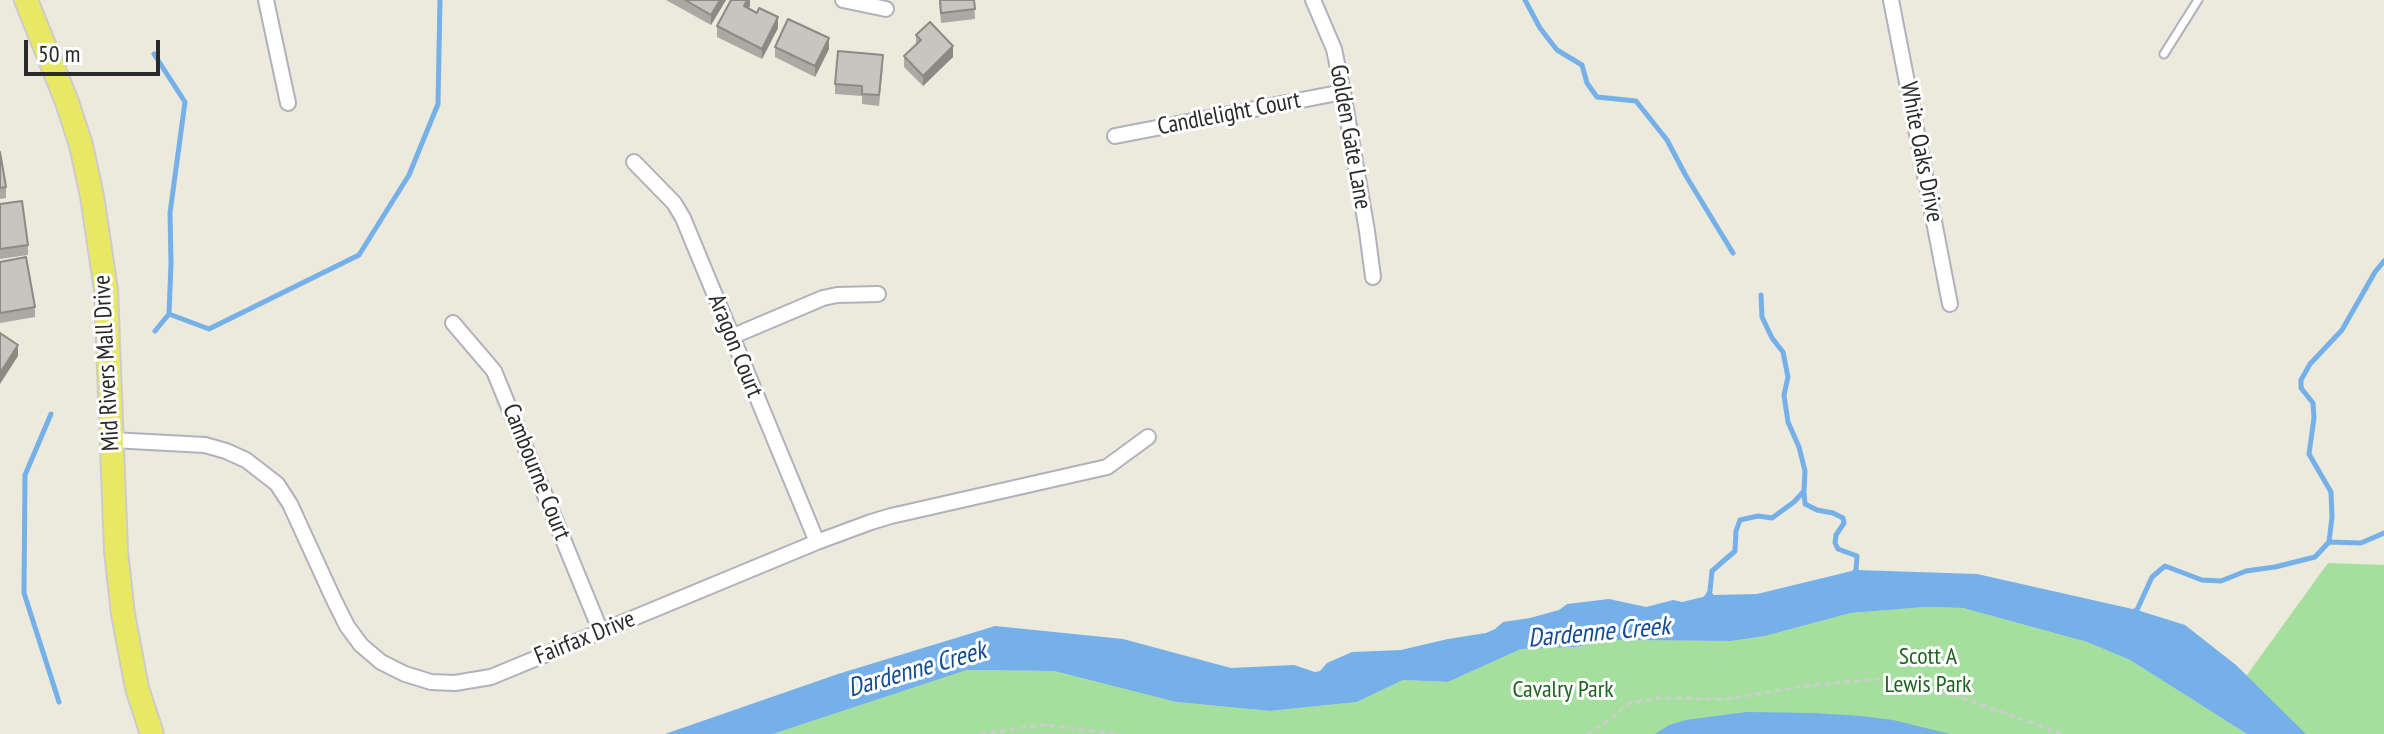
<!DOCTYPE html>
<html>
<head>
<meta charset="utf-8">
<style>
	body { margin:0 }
	#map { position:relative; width:2384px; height:734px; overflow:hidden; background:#ece9dd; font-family:"PT Sans Narrow",sans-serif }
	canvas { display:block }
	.scale { position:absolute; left:24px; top:40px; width:136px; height:36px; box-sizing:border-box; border:4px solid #2a2a2a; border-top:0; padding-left:10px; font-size:24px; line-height:28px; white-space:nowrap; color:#2a2a2a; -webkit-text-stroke:6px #fff; paint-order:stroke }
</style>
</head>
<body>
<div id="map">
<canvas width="2384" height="734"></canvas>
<div class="scale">50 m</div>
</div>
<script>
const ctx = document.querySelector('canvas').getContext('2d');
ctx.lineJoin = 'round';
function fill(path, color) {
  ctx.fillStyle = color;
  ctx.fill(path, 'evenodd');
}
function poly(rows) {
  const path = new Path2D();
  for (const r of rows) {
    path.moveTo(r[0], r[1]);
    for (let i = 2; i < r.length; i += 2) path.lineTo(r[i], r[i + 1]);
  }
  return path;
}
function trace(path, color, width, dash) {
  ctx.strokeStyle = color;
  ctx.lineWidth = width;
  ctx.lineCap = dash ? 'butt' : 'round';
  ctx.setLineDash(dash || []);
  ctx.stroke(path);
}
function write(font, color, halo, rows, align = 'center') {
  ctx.font = font + ' "PT Sans Narrow",sans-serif';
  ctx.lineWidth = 6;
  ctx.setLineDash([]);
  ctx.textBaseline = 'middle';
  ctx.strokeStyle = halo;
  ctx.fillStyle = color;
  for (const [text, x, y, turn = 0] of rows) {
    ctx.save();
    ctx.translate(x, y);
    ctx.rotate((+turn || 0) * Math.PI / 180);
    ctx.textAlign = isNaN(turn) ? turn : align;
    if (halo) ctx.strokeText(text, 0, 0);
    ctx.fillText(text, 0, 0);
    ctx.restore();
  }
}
const green = poly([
	[2328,563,2384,565,2384,734,2280,734,2239,686],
	[1924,607,1963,608,2087,642,2130,660,2247,734,773,734,967,670,1054,671,1176,702,1270,711,1357,702,1403,680,1448,682,1521,649,1576,647,1610,640,1731,641,1765,636,1851,613]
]);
const water = poly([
	[1856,570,1977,574,2137,610,2185,625,2236,665,2306,734,2247,734,2130,660,2087,642,1963,608,1925,607,1851,613,1765,636,1731,641,1610,640,1576,647,1521,649,1448,682,1403,680,1357,702,1270,711,1176,702,1054,671,967,670,773,734,665,734,838,674,995,626,1123,639,1231,668,1294,665,1315,672,1320,671,1327,663,1352,652,1401,650,1448,639,1486,633,1495,629,1503,622,1530,618,1559,610,1567,604,1609,599,1646,607,1673,600,1682,602,1703,597,1710,591,1714,595,1757,594],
	[1746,712,1814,713,1861,716,1893,720,1950,734,1655,734,1669,725,1686,720]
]);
const stream = poly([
	[1525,0,1540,28,1557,50,1582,65,1587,83,1597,97,1636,101,1667,140,1686,176,1733,253],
	[154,54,185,102,170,213,171,263,169,314,155,331],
	[169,314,209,329,359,255,409,175,438,104,440,0],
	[51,414,25,475,24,593,59,702],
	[1804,492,1805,504,1817,510,1833,513,1843,518,1844,523,1836,535,1835,543,1838,549,1857,556,1856,570,1853,574],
	[2329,542,2361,543,2384,533],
	[1707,597,1710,591,1712,571,1735,551,1736,531,1740,520,1758,516,1772,518,1794,502,1804,491,1805,471,1799,447,1788,422,1784,395,1788,377,1783,352,1772,338,1762,317,1761,295],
	[2134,611,2137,610,2152,577,2165,566,2202,580,2221,581,2246,571,2275,567,2315,557,2329,542,2332,517,2331,492,2309,454,2314,418,2313,403,2301,388,2301,380,2310,364,2342,330,2375,272,2384,261]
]);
const path = poly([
	[980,734,1043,725,1121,734],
	[1586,734,1603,724,1630,703,1657,698,1727,699,1805,686,1872,679,1889,680,1937,689,2063,734]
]);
const lane = poly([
	[2164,54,2198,0]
]);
const street = poly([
	[266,0,288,103],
	[843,0,886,9],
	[1313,0,1334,49,1343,92,1367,231,1373,277],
	[1891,0,1950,304],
	[1115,136,1343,92],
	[634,162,674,203,683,218,817,542],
	[453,323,494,371,601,632],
	[731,337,823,298,837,295,878,294],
	[112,440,205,445,226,451,246,460,277,484,290,504,334,600,347,626,361,645,381,662,405,674,431,682,455,683,491,677,817,542,871,522,891,516,1107,467,1148,437]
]);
const primary = poly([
	[26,0,67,102,81,145,92,196,106,290,116,551,123,614,137,688,152,734]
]);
const wall = poly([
	[666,0,726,0,711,25],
	[750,0,748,8,778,28,762,59,717,37,717,26],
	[939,0,974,0,975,19,941,23],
	[916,35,953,57,923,86,904,67,904,56,916,44],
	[775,47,829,49,815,77,775,57],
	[883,66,879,106,862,104,862,96,835,94,835,84],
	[0,152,6,187,6,198,0,199],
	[0,204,28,245,28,255,0,259],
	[0,262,35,307,35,317,0,323]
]);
const shadedWall = poly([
	[720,0,726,0,711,25,711,15],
	[747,0,750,0,750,6,744,17,744,6],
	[778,17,778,28,762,59,762,49],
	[829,38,829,49,815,77,815,66],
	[953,46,953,57,923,86,923,76],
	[18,345,18,356,0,384,0,373]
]);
const building = poly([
	[685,0,720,0,711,15,685,0],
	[731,0,747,0,744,6,757,13,759,8,778,17,762,49,717,26,731,0],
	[940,0,974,0,975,9,941,13,940,0],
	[788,19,829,38,815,66,775,47,788,19],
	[930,22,953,46,923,76,904,56,921,40,916,35,930,22],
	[838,51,883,55,879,95,862,94,862,86,835,84,838,51],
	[0,152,6,187,0,188,0,152],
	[22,201,28,245,0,249,0,204,22,201],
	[26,257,35,307,0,313,0,262,26,257],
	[0,333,18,345,0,373,0,333]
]);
const streetNames = [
	["Candlelight Court",1229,114,-11],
	["Golden Gate Lane",1350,137,80],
	["White Oaks Drive",1921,152,79],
	["Aragon Court",735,346,68],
	["Mid Rivers Mall Drive",107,363,-93],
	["Cambourne Court",536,472,68],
	["Fairfax Drive",585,638,-22]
];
const parkNames = [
	["Scott A",1928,657],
	["Lewis Park",1928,685],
	["Cavalry Park",1563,690]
];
const waterNames = [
	["Dardenne Creek",1599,633,-5],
	["Dardenne Creek",917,670,-16]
];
fill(green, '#a4df9d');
fill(water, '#76b0e8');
trace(stream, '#76b0e8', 5);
trace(lane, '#b1b1bd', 11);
trace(street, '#b1b1bd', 18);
trace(primary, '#ccc', 26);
trace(path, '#ccc', 3, [6, 4]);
trace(lane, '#fff', 7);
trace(street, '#fff', 14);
trace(primary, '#e9e865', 22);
fill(wall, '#aba9a3');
fill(shadedWall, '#8b8a84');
fill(building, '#c7c5bd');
trace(building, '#8b8a84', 2);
write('24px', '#2a2a2a', '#fff', streetNames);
write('24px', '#1e641f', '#fff', parkNames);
write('italic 26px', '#144c94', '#fff', waterNames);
</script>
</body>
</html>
